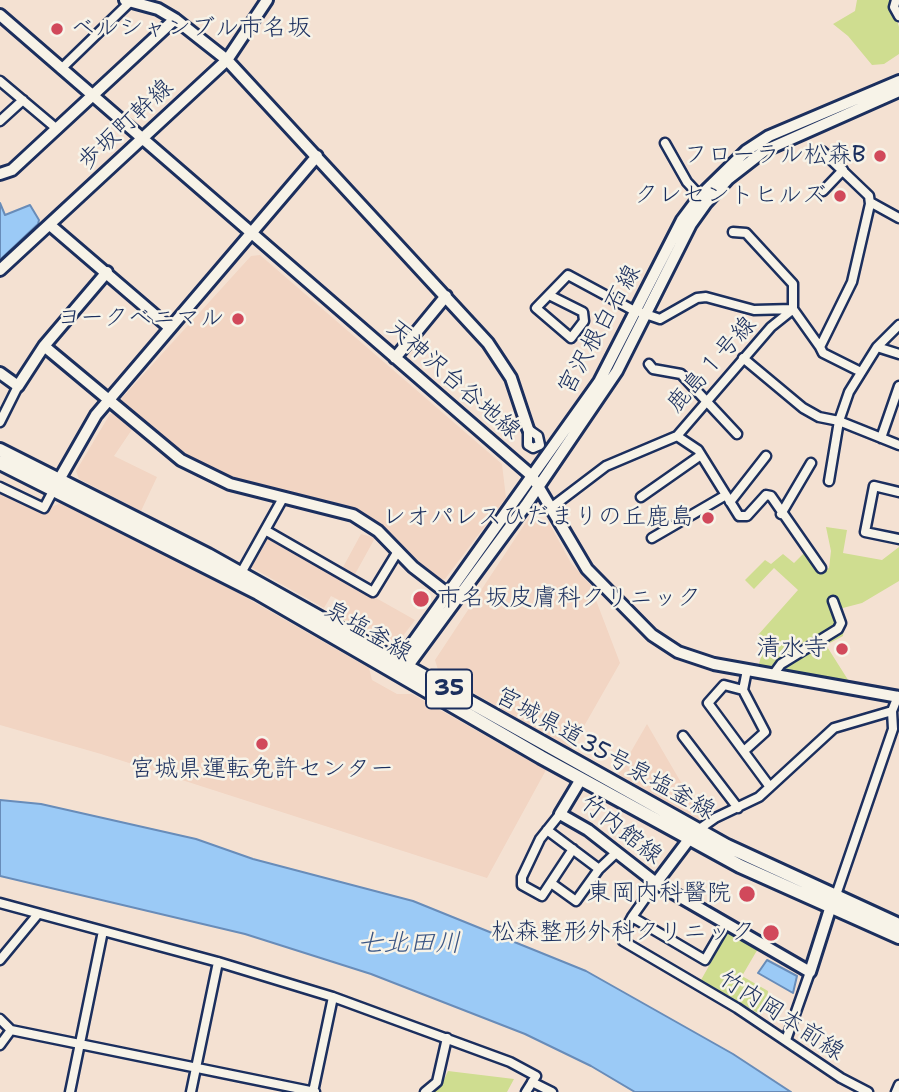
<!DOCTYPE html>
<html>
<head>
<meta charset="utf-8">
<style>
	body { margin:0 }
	canvas { display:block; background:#f4e1d2 }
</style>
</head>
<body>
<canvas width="899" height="1092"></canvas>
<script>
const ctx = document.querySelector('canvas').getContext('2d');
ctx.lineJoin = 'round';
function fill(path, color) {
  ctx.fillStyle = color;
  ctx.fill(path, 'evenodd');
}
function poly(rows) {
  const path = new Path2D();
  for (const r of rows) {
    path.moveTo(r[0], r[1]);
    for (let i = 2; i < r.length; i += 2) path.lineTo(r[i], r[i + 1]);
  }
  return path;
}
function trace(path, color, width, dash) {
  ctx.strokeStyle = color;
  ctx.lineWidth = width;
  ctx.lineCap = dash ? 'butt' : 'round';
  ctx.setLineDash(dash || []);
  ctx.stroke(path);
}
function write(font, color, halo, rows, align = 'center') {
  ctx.font = font + ' "Shantell Sans","Klee One",sans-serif';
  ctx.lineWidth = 5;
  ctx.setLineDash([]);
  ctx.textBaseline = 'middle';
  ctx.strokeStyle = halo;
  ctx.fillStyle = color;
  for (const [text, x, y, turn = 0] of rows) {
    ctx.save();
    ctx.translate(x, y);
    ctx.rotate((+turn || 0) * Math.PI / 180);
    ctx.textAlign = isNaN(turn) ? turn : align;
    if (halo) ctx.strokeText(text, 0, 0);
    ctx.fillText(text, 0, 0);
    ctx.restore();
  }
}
const built = poly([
	[260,255,502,464,506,498,445,579,439,580,372,521,341,504,234,481,193,463,165,444,121,406,121,399,251,256],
	[115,413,133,428,114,456,157,477,141,511,79,479,76,471,110,414],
	[0,491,47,514,51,507,61,503,191,566,369,668,372,680,397,694,412,694,546,770,487,878,101,754,0,725],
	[528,519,548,521,571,563,596,591,594,595,620,663,571,749,439,673,435,660],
	[361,534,375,538,354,576,342,569],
	[265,537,268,537,415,620,400,640,385,643,336,615,343,602,331,596,324,608,249,566],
	[647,724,679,779,704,814,700,822,618,774]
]);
const green = poly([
	[857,0,891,0,899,27,899,54,884,64,872,65,848,36,833,24,855,11],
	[826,527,847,530,843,553,882,560,899,547,899,581,862,603,839,609,844,624,843,636,826,645,850,683,758,667,766,640,758,635,798,590,774,568,754,589,745,580,765,560,771,564,783,554,794,563,806,551,821,572,829,568,831,551],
	[733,932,759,947,742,976,768,991,767,1004,761,1015,701,980,727,934],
	[448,1071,514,1079,507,1092,433,1092,441,1086]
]);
const water = poly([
	[0,203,5,215,30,205,39,220,38,224,0,260,0,203],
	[0,800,41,804,196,839,253,859,413,901,586,971,733,1054,791,1092,635,1092,591,1066,525,1034,371,974,245,934,0,876,0,800],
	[767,960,797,976,793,993,758,973,767,960]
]);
const street = poly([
	[896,0,894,7,899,16],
	[61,69,132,0],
	[0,81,57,129],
	[0,121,23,100],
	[665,143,687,182,702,198],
	[823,191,843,170],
	[870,202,899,218],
	[733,232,746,233,793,284,793,309,820,347,852,282,870,204,869,196,822,151],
	[549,295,583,312,584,321,571,338,536,308,568,275,631,309,660,319,697,298,706,297,754,310,793,309],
	[820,347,823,353,861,372],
	[877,347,899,325],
	[743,358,803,408,819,417,839,421,899,445],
	[649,364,653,369,681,374,737,434],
	[0,422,18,386],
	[528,429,538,436,540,445,533,448,528,445,528,429],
	[677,436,698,450,739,516,747,516,766,495,771,496,821,568],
	[881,438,899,386],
	[829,481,839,421,849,392,877,347,899,354],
	[0,487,44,508,54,489],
	[899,492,874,486,865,532,899,539],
	[641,497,701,455],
	[730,502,766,456],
	[552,507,606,466,677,436,771,327,791,311],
	[781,514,811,463],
	[265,530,373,592,398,551],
	[652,538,726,495],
	[241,573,283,498],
	[747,670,743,690,724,685,708,703,770,787],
	[773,675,781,664,838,629,841,623,833,601],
	[743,690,765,732,744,751],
	[683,736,738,808],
	[560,814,540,839,522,877,522,885,542,896,573,849],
	[547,830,599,869,576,901,551,883],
	[698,830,715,818,759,797,834,728,892,711,898,696],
	[599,869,617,852],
	[656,883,632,917,623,934,623,941,737,1008,841,1078,868,1092],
	[835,898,893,729,892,711],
	[0,903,218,962,333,997,510,1062,536,1076,526,1092],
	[632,917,705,960,726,924],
	[0,960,38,914],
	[0,1019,11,1030],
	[786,1040,810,972],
	[0,1045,11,1030,315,1092],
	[532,1082,552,1092],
	[70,1092,103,931],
	[191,1092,218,962],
	[313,1092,333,997],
	[425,1092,437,1082,447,1038],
	[896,1092,899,1085]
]);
const secondary = poly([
	[125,0,158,9,175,19,227,60,488,343,511,378,528,429],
	[0,15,532,476,587,569,652,635,678,652,714,664,899,697],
	[0,174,12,170,175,19],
	[50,225,170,328],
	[0,270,227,60,267,0],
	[44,346,181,460,230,484,353,515,378,531,413,567,448,594],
	[395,358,446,296],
	[0,373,18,386,44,346,107,272],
	[56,485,96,415,317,156],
	[395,668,599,382,682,220,700,196,746,151,769,136,899,81],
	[404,671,526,505,617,371,691,224,706,203,728,179,764,151,899,91],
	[581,779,560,814,588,830,656,883,810,972,830,909],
	[656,883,693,834]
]);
const primary = poly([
	[0,450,208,555,727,846,899,925],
	[0,463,258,593,541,757,740,866,899,937]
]);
const markers = [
	[57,29,7,"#d1495b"],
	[880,156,7,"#d1495b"],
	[840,196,7,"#d1495b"],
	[238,319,7,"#d1495b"],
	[708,518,7,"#d1495b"],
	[421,599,9,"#d1495b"],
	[842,649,7,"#d1495b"],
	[262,744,7,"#d1495b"],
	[747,894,9,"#d1495b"],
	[771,933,9,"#d1495b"]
];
const shields = [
	[449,689,46]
];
const shieldNames = [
	["35",449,689]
];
const poiNames = [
	["ベルシャンブル市名坂",71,29,"left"],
	["フローラル松森B",866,156],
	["クレセントヒルズ",826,196],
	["ヨークベニマル",224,319],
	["レオパレスひだまりの丘鹿島",694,518],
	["市名坂皮膚科クリニック",437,599,"left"],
	["清水寺",828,649],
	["宮城県運転免許センター",262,770,"center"],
	["東岡内科醫院",731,894],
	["松森整形外科クリニック",755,933]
];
const streetNames = [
	["歩坂町幹線",126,125,-43],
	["宮沢根白石線",600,330,-61],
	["鹿島１号線",712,365,-48],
	["天神沢台谷地線",453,380,41],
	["泉塩釜線",368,632,30],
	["宮城県道35号泉塩釜線",605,754,29],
	["竹内館線",621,830,38],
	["竹内岡本前線",781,1016,33]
];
const waterNames = [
	["七北田川",409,944]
];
fill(built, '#f2d5c3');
fill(green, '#cfdd90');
fill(water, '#9bcaf6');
trace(water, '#688cb9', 2);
trace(street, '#1b2f5e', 13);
trace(secondary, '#1b2f5e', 16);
trace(primary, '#1b2f5e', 18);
trace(street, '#f7f3e8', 8);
trace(secondary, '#f7f3e8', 10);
trace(primary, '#f7f3e8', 12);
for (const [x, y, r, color] of markers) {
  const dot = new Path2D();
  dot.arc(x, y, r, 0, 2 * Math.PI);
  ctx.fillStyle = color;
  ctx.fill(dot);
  trace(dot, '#f7f3e8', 2.5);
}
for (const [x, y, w] of shields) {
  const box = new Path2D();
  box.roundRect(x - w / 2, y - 19.5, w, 39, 5);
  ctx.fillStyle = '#f7f3e8';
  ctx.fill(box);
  trace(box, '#1b2f5e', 2);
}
write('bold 23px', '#1b2f5e', null, shieldNames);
write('24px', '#1b2f5e', '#f7f3e8', poiNames, 'right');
write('24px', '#1b2f5e', '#f7f3e8', streetNames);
write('italic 26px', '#3b5684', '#f7f3e8', waterNames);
</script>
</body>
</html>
